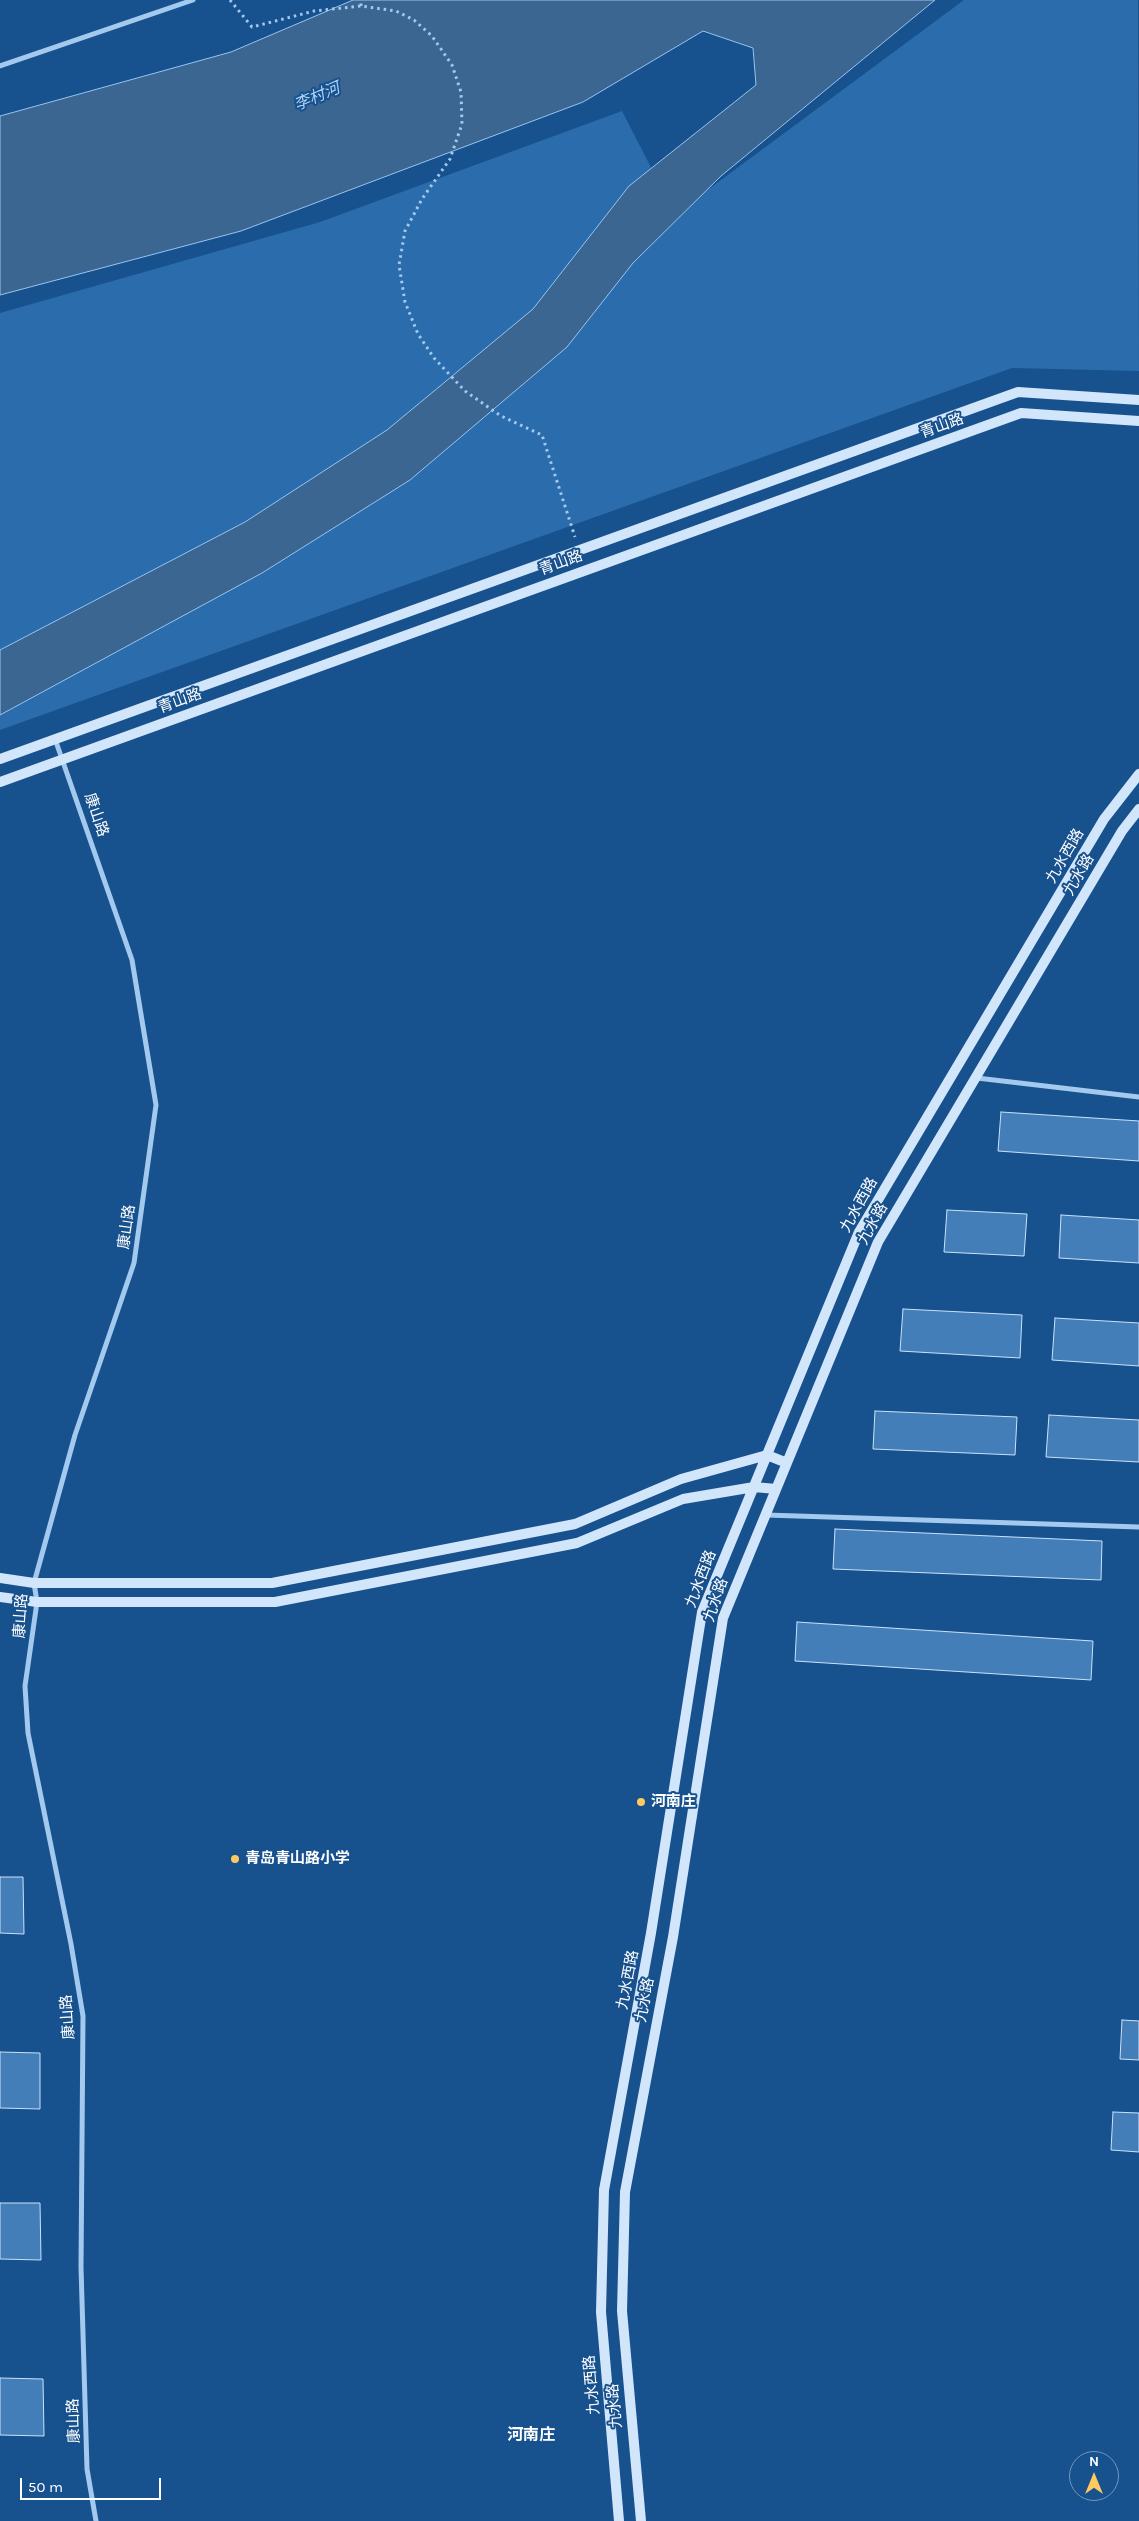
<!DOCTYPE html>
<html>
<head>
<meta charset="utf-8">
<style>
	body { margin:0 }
	#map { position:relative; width:1139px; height:2521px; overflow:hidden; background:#17518e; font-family:Karla,sans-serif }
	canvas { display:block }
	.north { position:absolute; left:1069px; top:2451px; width:50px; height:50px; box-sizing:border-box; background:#17518e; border:1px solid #7497bb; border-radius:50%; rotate:0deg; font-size:14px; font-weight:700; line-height:20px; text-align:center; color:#fff }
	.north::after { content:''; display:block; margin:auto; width:18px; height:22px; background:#ffc961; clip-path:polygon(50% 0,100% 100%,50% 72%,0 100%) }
	.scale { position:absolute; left:20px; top:2478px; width:141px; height:22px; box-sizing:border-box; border:2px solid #fff; border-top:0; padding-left:6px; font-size:15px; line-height:18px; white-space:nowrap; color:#fff; -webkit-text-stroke:4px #17518e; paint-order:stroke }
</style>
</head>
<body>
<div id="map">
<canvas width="1139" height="2521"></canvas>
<div class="north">N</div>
<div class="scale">50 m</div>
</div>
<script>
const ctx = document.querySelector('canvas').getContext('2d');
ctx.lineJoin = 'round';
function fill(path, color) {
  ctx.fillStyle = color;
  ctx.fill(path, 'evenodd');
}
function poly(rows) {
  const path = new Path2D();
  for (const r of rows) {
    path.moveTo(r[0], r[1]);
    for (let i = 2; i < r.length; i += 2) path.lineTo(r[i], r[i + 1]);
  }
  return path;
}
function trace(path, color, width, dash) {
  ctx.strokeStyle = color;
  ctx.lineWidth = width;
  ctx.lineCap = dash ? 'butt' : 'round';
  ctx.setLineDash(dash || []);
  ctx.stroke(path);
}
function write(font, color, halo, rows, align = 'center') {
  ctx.font = font + ' Karla,"Noto Sans SC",sans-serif';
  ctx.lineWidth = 4;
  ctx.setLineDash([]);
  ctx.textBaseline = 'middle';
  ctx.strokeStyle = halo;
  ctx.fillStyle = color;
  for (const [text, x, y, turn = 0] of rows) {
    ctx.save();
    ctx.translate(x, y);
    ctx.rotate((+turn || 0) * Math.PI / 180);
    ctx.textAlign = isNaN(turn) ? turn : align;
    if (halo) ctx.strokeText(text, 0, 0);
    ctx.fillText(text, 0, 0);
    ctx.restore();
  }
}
const green = poly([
	[964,0,1138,0,1139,371,1012,368,0,730,0,313,320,222,622,111,675,214]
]);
const water = poly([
	[353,0,935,0,721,176,633,263,567,347,410,480,262,573,0,715,0,650,245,522,387,430,533,309,629,186,756,85,753,48,703,31,583,102,241,231,0,295,0,116,231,52,353,0]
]);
const building = poly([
	[1001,1112,1139,1121,1139,1161,998,1151,1001,1112],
	[947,1210,1027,1214,1024,1256,944,1252,947,1210],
	[1061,1215,1139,1220,1139,1263,1059,1258,1061,1215],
	[903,1309,1022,1315,1020,1358,900,1351,903,1309],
	[1055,1318,1139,1323,1139,1366,1052,1360,1055,1318],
	[875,1411,1017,1417,1015,1455,873,1449,875,1411],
	[1049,1415,1139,1420,1139,1462,1046,1457,1049,1415],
	[835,1529,1102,1541,1101,1580,833,1569,835,1529],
	[797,1622,1093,1641,1091,1680,795,1661,797,1622],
	[0,1877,23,1877,24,1934,0,1933,0,1877],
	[1122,2020,1139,2021,1139,2060,1120,2059,1122,2020],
	[0,2052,40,2053,40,2109,0,2108,0,2052],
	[1113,2112,1139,2113,1139,2152,1111,2150,1113,2112],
	[0,2203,40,2203,41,2260,0,2259,0,2203],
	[0,2378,43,2379,44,2436,0,2435,0,2378]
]);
const path = poly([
	[230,0,252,27,314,11,361,6,396,11,414,20,432,36,452,65,461,92,462,124,450,159,422,199,405,231,399,265,405,302,418,334,434,358,465,391,501,416,542,435,575,537],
	[361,6,361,0]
]);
const street = poly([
	[0,66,193,0],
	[55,739,132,960,156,1105,134,1263,75,1435,34,1583,37,1602,25,1686,28,1733,71,1944,83,2016,81,2267,87,2469,96,2521],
	[977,1078,1139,1097],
	[766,1515,1139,1527]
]);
const secondary = poly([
	[0,759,1018,392,1139,400],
	[0,782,1021,413,1139,421],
	[0,1578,34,1583,272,1583,575,1524,681,1479,767,1455,787,1463],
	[0,1597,37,1602,275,1602,577,1543,683,1499,754,1487,776,1489],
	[619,2521,601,2312,604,2190,651,1933,702,1612,859,1232,1104,819,1139,774],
	[641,2521,622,2311,625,2192,673,1937,723,1618,878,1242,1122,831,1139,809]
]);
const markers = [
	[641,1802,5,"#ffc961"],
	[235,1859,5,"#ffc961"]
];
const streetNames = [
	["青山路",942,426,-20],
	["青山路",561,563,-20],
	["青山路",180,701,-20],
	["康山路",96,815,71],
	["九水西路",1065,856,-60],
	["九水路",1079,875,-60],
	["九水西路",859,1205,-61],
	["九水路",873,1224,-61],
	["康山路",127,1227,-82],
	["九水西路",701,1579,-69],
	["九水路",716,1600,-71],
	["康山路",21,1616,-86],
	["九水西路",628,1980,-79],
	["九水路",645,2000,-79],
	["康山路",68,2017,-94],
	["九水西路",592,2385,-95],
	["九水路",615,2406,-95],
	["康山路",74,2421,-92]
];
const poiNames = [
	["河南庄",651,1802],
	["青岛青山路小学",245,1859]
];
const waterNames = [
	["李村河",317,97,-23]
];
const neighbourhoodNames = [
	["河南庄",531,2435]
];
fill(green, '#2a6cac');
fill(water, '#3c6692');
trace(water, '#95c5f2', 1);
fill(building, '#447eb8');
trace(building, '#c9e2fb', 1);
trace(path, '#a3c9ef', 3, [2.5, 4]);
trace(street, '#a3c9ef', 5);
trace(secondary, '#d1e5fb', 10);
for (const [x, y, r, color] of markers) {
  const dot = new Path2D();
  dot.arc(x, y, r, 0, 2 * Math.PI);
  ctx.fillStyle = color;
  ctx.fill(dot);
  trace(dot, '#17518e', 2);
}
write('15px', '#fff', '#17518e', streetNames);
write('bold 15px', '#fff', '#17518e', poiNames, 'left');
write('italic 16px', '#afd3f6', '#17518e', waterNames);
write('bold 16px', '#fff', '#17518e', neighbourhoodNames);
</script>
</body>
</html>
